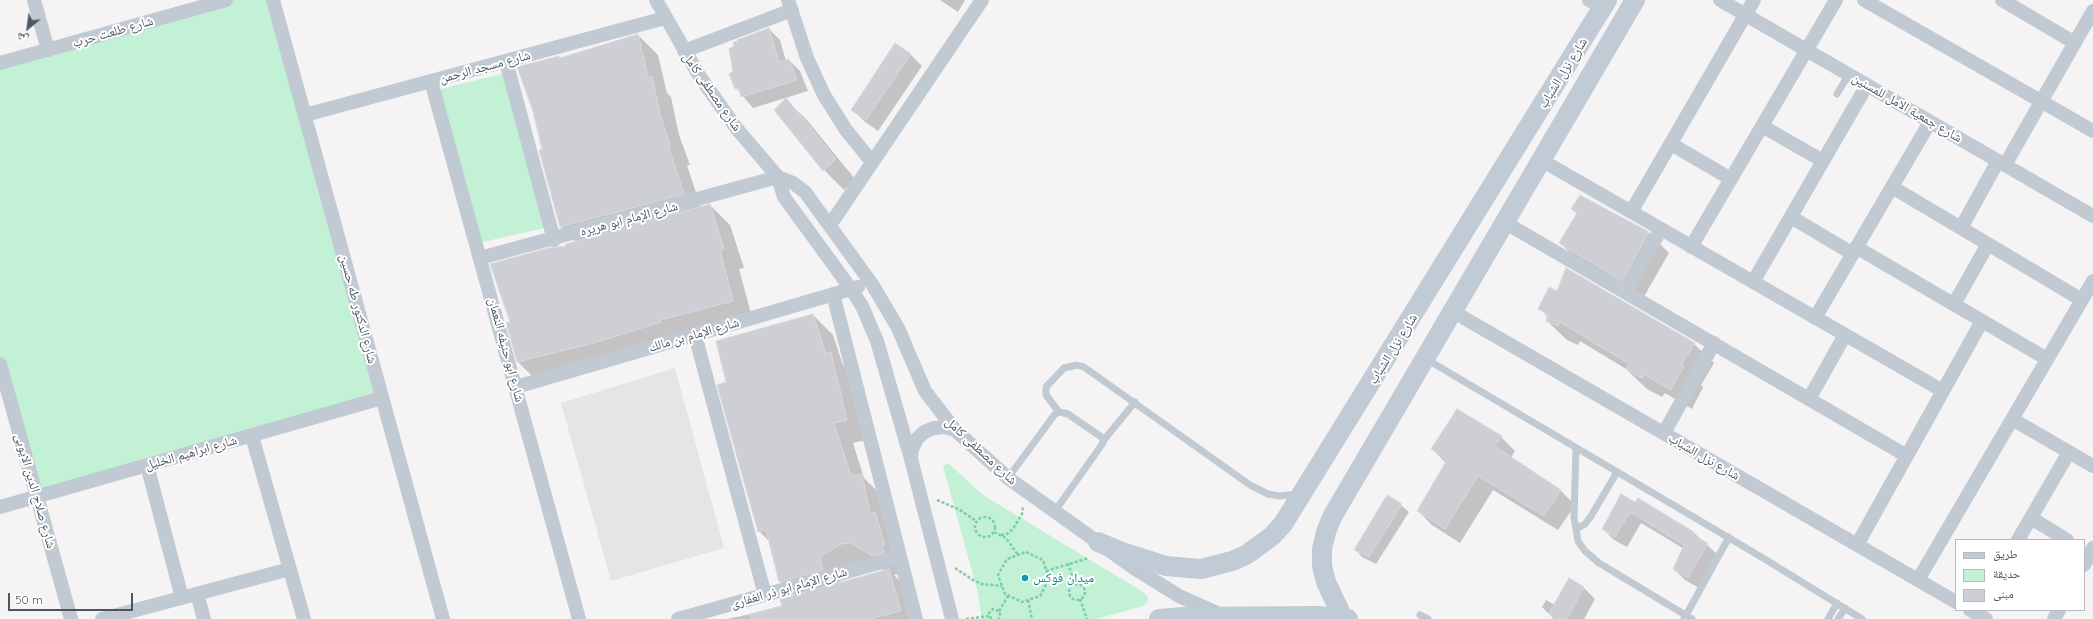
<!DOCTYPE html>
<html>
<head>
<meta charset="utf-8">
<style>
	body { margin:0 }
	#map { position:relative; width:2093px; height:619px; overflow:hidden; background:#f5f3f3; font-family:Quicksand,"Noto Naskh Arabic",sans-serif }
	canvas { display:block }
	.legend { position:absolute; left:1955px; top:539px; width:130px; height:72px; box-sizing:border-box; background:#fff; border:1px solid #b7bbc0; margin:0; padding:5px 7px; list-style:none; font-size:12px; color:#4a5661 }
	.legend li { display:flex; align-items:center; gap:8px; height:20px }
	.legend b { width:20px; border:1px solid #b7bbc0 }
	.north { position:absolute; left:8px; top:8px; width:40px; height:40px; -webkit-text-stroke:3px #fff; paint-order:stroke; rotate:209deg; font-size:11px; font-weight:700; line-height:16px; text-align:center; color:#4a5661 }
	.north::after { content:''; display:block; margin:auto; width:14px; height:18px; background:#4a5661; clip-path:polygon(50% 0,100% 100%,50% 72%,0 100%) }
	.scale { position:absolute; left:8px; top:593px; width:125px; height:18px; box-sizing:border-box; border:2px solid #4a5661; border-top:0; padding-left:5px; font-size:12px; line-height:14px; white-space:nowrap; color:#4a5661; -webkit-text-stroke:3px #fff; paint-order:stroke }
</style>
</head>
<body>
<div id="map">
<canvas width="2093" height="619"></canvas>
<ul class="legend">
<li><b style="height:5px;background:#c1cbd6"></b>طريق</li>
<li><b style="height:11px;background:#c3f1d5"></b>حديقة</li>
<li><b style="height:11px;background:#cdcfd5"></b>مبنى</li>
</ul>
<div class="north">ش</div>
<div class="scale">50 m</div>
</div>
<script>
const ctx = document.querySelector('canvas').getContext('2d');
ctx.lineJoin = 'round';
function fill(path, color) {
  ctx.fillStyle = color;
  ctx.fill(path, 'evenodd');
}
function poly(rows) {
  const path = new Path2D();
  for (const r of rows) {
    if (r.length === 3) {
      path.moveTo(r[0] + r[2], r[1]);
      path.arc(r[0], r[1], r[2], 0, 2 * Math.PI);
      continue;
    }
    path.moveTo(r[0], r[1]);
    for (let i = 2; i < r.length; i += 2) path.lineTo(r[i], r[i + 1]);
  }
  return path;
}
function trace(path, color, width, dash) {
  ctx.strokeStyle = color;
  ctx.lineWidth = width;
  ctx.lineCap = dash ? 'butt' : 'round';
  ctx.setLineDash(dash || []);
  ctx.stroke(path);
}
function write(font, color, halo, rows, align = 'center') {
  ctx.font = font + ' Quicksand,"Noto Naskh Arabic",sans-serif';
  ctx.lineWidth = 4;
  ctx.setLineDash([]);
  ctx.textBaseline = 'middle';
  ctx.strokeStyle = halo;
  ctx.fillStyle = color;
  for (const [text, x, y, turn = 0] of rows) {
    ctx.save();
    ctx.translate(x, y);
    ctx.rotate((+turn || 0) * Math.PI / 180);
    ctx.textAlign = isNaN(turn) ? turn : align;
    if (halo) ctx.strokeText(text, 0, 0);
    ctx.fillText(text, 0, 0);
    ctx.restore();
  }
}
const education = poly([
	[675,368,724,548,611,581,561,403]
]);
const green = poly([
	[226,0,273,0,382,398,37,496,0,364,0,63],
	[505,73,545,228,478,243,437,90],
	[948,463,983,495,1143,592,1148,597,1148,601,1143,606,1096,619,982,619,978,593,943,466]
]);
const shadow = poly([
	[940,0,965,0,958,12],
	[769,29,780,40,786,61,789,60,800,71,808,91,753,108,736,88,734,72],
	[638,35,658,55,667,93,671,97,679,135,690,165,687,165,701,208,710,205,730,225,744,268,739,269,753,321,538,382,518,362,511,323,576,242,561,227,540,150,543,149,561,59],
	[896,44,911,55,922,66,878,131,864,121,853,110],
	[786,100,806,119,855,179,844,190,824,170],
	[1580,196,1649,233,1669,253,1642,300,1580,262,1560,243,1577,214,1572,209],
	[1539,308,1694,344,1714,363,1701,385,1703,387,1692,409,1665,393,1662,397,1647,389,1626,369,1580,341,1578,345,1567,340,1547,321,1548,317],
	[813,315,833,335,843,365,851,373,866,440,853,443,864,478,881,495,904,572,894,575,909,590,917,619,727,619,784,607,795,596,780,581,771,543,759,531,727,383],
	[870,563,886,571,841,583,839,577],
	[1501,437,1515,451,1511,458,1560,490,1575,505,1558,530,1493,490,1460,543,1432,525,1418,511,1446,463,1432,449],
	[1622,496,1693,532,1718,555,1699,588,1685,580,1674,569,1684,549,1641,523,1627,547,1614,540,1603,529],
	[1401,505,1409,512,1376,564,1362,557,1355,549],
	[1569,579,1584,588,1595,599,1584,619,1554,619,1542,607,1546,600,1555,605]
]);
const building = poly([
	[769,28,779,62,789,59,797,80,741,97,739,88,735,89,729,74,733,71,729,49,734,46,733,42,738,41,737,40,769,28],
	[638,34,648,77,652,76,660,114,670,145,668,145,684,194,560,227,539,150,542,149,532,108,517,67,559,56,560,58,638,34],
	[895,43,911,54,866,120,851,110,895,43],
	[786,98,836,159,823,171,774,110,786,98],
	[1580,195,1649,232,1622,281,1559,243,1577,213,1571,209,1580,195],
	[710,204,724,249,720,250,733,301,660,320,661,322,594,343,517,362,506,323,510,322,490,264,548,248,566,246,566,244,710,204],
	[1566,268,1695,343,1681,365,1684,366,1671,390,1644,374,1642,378,1626,369,1629,364,1560,322,1558,326,1546,321,1548,314,1538,309,1549,287,1557,291,1566,268],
	[813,314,826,354,831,352,847,420,834,423,851,476,862,474,870,513,875,512,885,545,882,546,884,553,873,556,850,543,841,544,820,557,823,570,779,582,766,530,758,532,717,385,726,382,716,341,813,314],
	[1457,409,1502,436,1495,446,1561,490,1544,516,1478,476,1445,529,1417,511,1447,460,1431,449,1457,409],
	[1621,494,1635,502,1638,498,1694,532,1692,535,1708,543,1688,578,1673,569,1684,545,1630,512,1615,537,1602,529,1621,494],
	[1387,495,1402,504,1369,557,1354,550,1387,495],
	[889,569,901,611,869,619,751,619,750,614,782,606,780,599,889,569],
	[1569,578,1584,587,1567,619,1557,619,1549,613,1569,578]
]);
const path = poly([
	[937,500,960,510,976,521],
	[985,527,10],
	[994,532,1006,538,1018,555],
	[1001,535,1007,534,1013,529,1022,514,1023,507],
	[1026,552,1043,560,1049,579,1040,596,1022,602,1005,594,998,575,1007,559,1026,552],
	[1068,563,1075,585],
	[955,568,973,580,982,584,1002,586],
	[1046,571,1089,558],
	[1077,592,8],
	[1080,599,1087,619],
	[1028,600,1032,619],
	[999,611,1008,596],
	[966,619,989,616],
	[991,619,989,613,993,609,999,611,1000,614,999,619]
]);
const lane = poly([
	[1837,94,1849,74],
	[1426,359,1763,558,1862,619],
	[1059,412,1046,395,1046,387,1064,368,1077,365,1084,367,1250,485,1268,494,1279,496,1298,494],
	[1103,441,1135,402],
	[1576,448,1574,518,1578,541,1585,551,1599,563,1692,619],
	[1008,478,1055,414,1059,412,1068,414,1100,436,1103,439,1103,443,1055,511],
	[1576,529,1585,524,1591,516,1617,472],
	[1420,615,1428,619],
	[1684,619,1729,537],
	[1828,619,1837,603],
	[1838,619,1845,608]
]);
const street = poly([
	[34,0,48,50],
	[273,0,443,619],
	[656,0,700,77,737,129,778,177,793,183,805,192,872,284,898,328,925,391,955,430,1008,478,1134,568,1179,596,1219,614],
	[788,0,807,58,824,95,846,130,872,162],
	[1589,0,1603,7],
	[1720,0,2093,216],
	[1864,0,2093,131],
	[2002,0,2075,43],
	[684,51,792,10],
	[506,61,554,240],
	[0,63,226,0],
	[431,81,579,619],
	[305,115,665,18],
	[1762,126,1823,161],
	[1671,144,1731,179],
	[1541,160,1943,391],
	[2005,165,2093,11],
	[778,177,784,197,851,289,862,306,877,341,911,459,952,619],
	[1892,187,2082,300],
	[1631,212,1754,0],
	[1791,217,1853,254],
	[1504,222,1907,456],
	[830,225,982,0],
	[1961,228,1998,161],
	[1691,247,1836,0],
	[1856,247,2047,359],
	[480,258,778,177],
	[1753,282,1867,85],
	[1625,292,1661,229],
	[833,294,916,619],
	[1954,304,1988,244],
	[1452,311,1956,602],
	[1815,318,1930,122],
	[695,335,765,595],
	[0,364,71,619],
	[516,387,858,287],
	[1809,399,1845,335],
	[2012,419,2093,466],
	[1664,433,1714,343],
	[252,436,304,619],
	[911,457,912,449,917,439,924,432,934,428,945,427,955,430],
	[147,465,182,598],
	[0,507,382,398],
	[2031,518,2067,540],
	[2018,540,2069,452],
	[1857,545,1982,321],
	[2084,565,2093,548],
	[1918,580,2093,281],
	[197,594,204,619],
	[1970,610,1986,619],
	[102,619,290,569],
	[678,619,900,557],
	[2054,619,2059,610]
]);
const secondary = poly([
	[1098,542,1122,552,1166,566,1201,569,1232,561,1246,555,1272,536,1283,524,1607,0],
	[1343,618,1326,582,1322,566,1322,549,1326,532,1332,517,1635,0],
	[1159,619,1184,617,1318,616,1348,619]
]);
const markers = [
	[1025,578,4,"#0f9aa8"]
];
const streetNames = [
	["شارع طلعت حرب",113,32,-16],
	["شارع مسجد الرحمن",485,67,-15],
	["شارع نزل الشباب",1563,73,-58],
	["شارع مصطفى كامل",712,92,55],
	["شارع جمعية الامل للمسنين",1907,108,30],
	["شارع الإمام ابو هريره",629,219,-15],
	["شارع الدكتور طه حسين",358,309,75],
	["شارع الإمام بن مالك",694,335,-16],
	["شارع نزل الشباب",1393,349,-58],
	["شارع ابو حنيفه النعمان",506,350,75],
	["شارع مصطفى كامل",981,451,43],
	["شارع ابراهيم الخليل",191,453,-16],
	["شارع نزل الشباب",1704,457,30],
	["شارع صلاح الدين الايوبى",35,491,74],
	["شارع الإمام ابو ذر الغفارى",789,588,-16]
];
const cultureNames = [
	["ميدان فوكس",1033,578]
];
fill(education, '#e6e4e5');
fill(green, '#c3f1d5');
fill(shadow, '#0003');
fill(building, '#cdcfd5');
trace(building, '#d7d9de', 1);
trace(path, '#7ad0a6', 2.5, [3, 2]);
trace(lane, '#c1cad2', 7);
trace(street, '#c1cad2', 14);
trace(secondary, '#c1cbd6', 20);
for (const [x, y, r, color] of markers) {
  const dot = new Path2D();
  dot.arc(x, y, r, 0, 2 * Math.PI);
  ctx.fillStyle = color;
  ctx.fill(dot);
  trace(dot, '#fff', 1.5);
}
write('13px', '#4a5661', '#fff', streetNames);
write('13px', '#0d838f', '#fff', cultureNames, 'left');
</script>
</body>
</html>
